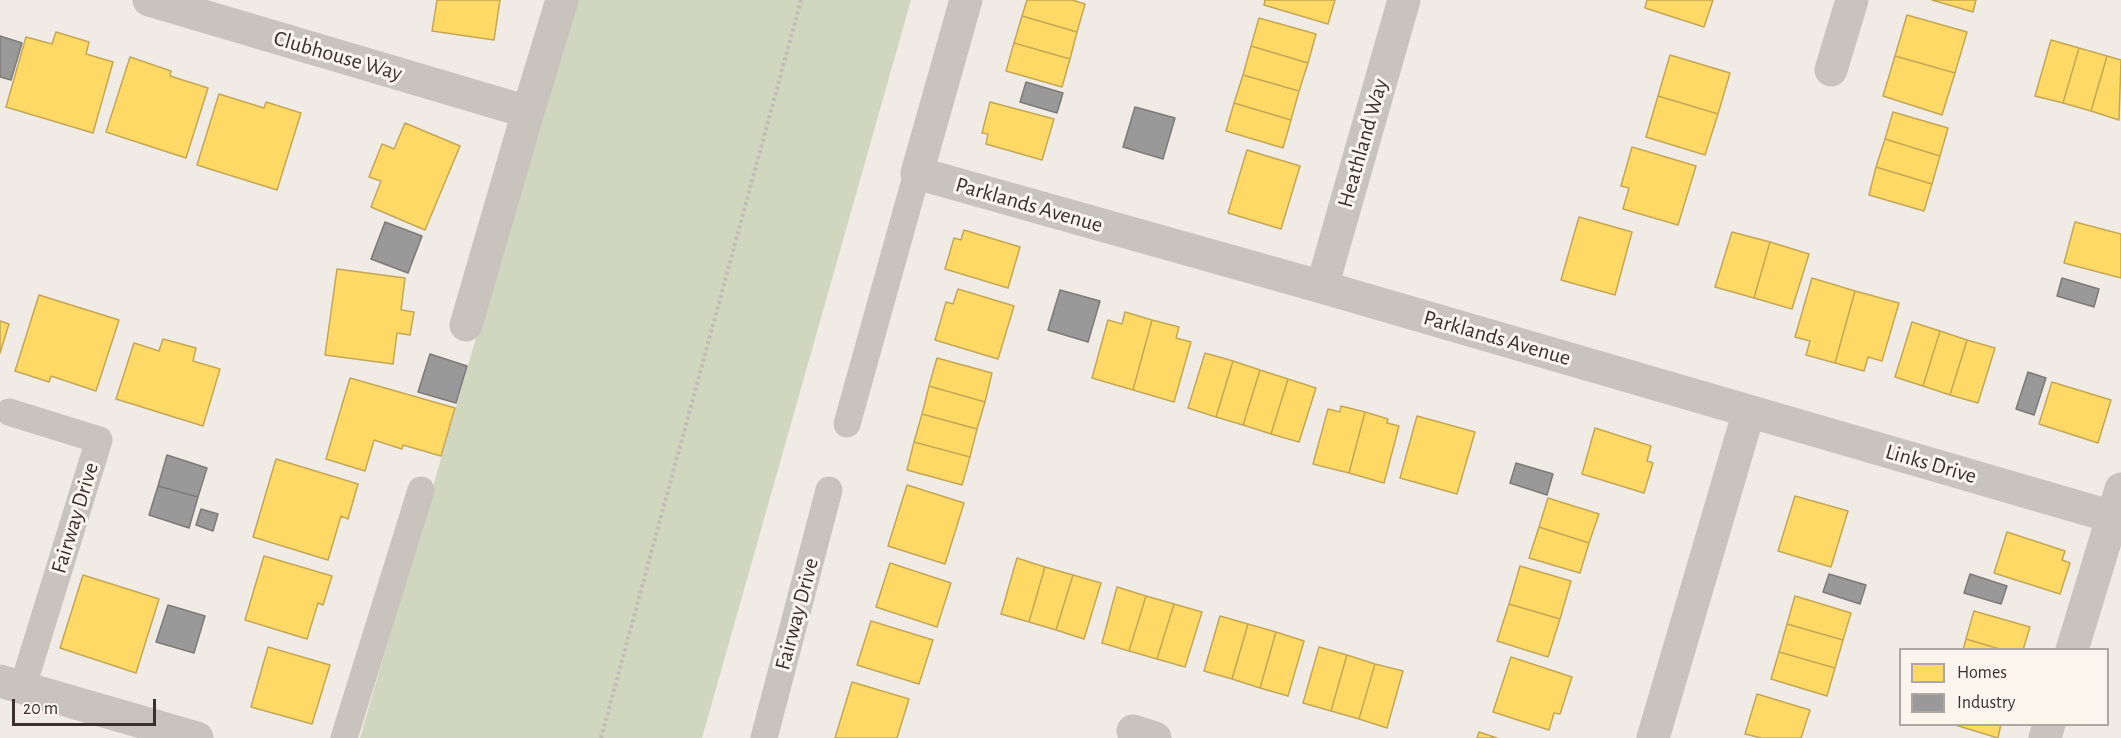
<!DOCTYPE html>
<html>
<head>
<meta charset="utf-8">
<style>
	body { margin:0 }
	#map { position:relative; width:2121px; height:738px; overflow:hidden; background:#f0ebe5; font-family:"Alegreya Sans",sans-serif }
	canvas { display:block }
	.legend { position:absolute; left:1899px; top:648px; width:210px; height:78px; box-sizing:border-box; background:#fbf5ee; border:2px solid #aea6a0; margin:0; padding:8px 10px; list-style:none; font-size:18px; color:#3b302b }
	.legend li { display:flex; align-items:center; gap:12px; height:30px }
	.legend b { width:30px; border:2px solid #aea6a0 }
	.scale { position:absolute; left:12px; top:699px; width:144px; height:27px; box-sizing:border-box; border:3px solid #3b302b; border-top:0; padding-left:8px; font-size:18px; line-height:21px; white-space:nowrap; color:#3b302b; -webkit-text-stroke:4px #fbf5ee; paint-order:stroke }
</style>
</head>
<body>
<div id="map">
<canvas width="2121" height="738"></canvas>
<ul class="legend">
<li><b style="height:16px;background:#ffd966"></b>Homes</li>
<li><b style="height:16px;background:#999"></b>Industry</li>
</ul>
<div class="scale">20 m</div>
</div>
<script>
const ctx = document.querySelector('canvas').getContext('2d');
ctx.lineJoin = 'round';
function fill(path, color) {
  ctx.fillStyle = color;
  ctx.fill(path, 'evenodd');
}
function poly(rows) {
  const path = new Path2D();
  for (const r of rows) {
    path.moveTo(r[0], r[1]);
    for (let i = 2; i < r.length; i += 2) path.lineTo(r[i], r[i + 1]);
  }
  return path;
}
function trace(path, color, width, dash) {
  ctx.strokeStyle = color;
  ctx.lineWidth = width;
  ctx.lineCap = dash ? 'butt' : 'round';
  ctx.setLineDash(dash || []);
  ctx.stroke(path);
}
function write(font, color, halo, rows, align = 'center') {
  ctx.font = font + ' "Alegreya Sans",sans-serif';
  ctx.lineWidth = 6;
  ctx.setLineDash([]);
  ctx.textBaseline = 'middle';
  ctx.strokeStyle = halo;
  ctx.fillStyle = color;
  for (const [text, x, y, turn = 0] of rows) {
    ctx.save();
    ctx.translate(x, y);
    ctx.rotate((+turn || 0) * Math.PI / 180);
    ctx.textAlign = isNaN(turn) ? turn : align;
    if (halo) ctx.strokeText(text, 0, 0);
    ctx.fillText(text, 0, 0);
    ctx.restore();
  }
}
const green = poly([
	[574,0,911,0,702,738,360,738]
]);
const homes = poly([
	[437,0,500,0,494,40,432,31,437,0],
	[1027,0,1072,0,1085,4,1077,32,1022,16,1027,0],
	[1265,0,1335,0,1328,24,1264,5,1265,0],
	[1647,0,1713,0,1704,27,1645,8,1647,0],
	[1932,0,1976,0,1973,12,1932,0],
	[1907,15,1967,32,1955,73,1895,56,1907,15],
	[1022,16,1077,32,1070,59,1014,43,1022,16],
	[1259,18,1316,34,1308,63,1251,46,1259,18],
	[56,32,89,42,86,54,113,62,93,133,6,107,26,37,52,44,56,32],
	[2051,40,2079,48,2063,103,2035,96,2051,40],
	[1014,43,1070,59,1062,87,1006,71,1014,43],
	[1251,46,1308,63,1299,91,1243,75,1251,46],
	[2079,48,2107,56,2091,111,2063,103,2079,48],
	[1670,55,1730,73,1718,114,1658,96,1670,55],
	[1895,56,1955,73,1942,115,1883,96,1895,56],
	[2107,56,2121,60,2119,120,2091,111,2107,56],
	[130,57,171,71,170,76,208,88,186,158,106,132,130,57],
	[1243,75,1299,91,1291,120,1234,103,1243,75],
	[219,94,264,108,266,102,301,113,277,190,197,165,219,94],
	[1658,96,1718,114,1705,155,1646,137,1658,96],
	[990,102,1054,119,1042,160,986,144,988,134,982,133,990,102],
	[1234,103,1291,120,1283,148,1226,131,1234,103],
	[1893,112,1948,128,1940,156,1885,139,1893,112],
	[405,123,460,146,425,230,371,207,381,181,369,177,382,144,394,149,405,123],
	[1885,139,1940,156,1932,184,1876,167,1885,139],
	[1632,147,1696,166,1678,225,1623,209,1629,188,1621,186,1632,147],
	[1247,150,1300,166,1281,229,1228,213,1247,150],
	[1876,167,1932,184,1924,211,1869,195,1876,167],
	[1579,217,1632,232,1615,295,1561,280,1579,217],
	[2075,222,2121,234,2121,278,2064,263,2075,222],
	[964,230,1020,247,1008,288,945,269,954,238,961,240,964,230],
	[1732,232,1770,242,1754,298,1715,287,1732,232],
	[1770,242,1809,254,1792,309,1754,298,1770,242],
	[337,269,405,278,401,310,414,312,410,335,397,333,393,364,325,355,337,269],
	[1812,278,1855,291,1835,363,1806,355,1810,341,1795,337,1812,278],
	[958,289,1014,306,998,359,935,340,946,302,953,304,958,289],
	[1855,291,1899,303,1882,361,1868,357,1864,371,1835,363,1855,291],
	[39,295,119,320,96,391,51,376,49,382,15,371,39,295],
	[1125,312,1152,320,1133,390,1092,378,1108,320,1122,324,1125,312],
	[1152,320,1179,327,1176,338,1191,342,1174,402,1133,390,1152,320],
	[0,321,9,324,0,353,0,321],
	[1912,322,1940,331,1923,386,1895,377,1912,322],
	[1940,331,1967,340,1950,395,1923,386,1940,331],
	[163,339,196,348,193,361,220,369,203,426,116,399,134,343,159,351,163,339],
	[1967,340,1995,348,1978,403,1950,395,1967,340],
	[1205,353,1233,361,1216,417,1188,408,1205,353],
	[937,358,992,373,985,402,929,386,937,358],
	[1233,361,1260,370,1243,425,1216,417,1233,361],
	[1260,370,1288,379,1271,434,1243,425,1260,370],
	[350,378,455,408,441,456,403,445,402,449,374,440,365,471,326,459,350,378],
	[1288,379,1316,388,1299,442,1271,434,1288,379],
	[2052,382,2111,400,2098,443,2039,424,2052,382],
	[929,386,985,402,977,429,922,414,929,386],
	[1341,406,1365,412,1349,473,1313,464,1328,409,1340,412,1341,406],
	[1365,412,1388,419,1387,423,1399,426,1384,483,1349,473,1365,412],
	[922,414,977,429,970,457,914,442,922,414],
	[1417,416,1475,432,1457,494,1400,478,1417,416],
	[1595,428,1651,446,1647,461,1653,463,1644,493,1582,474,1595,428],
	[914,442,970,457,962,485,907,470,914,442],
	[276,459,358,484,348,519,341,516,328,560,253,537,276,459],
	[907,485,964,503,945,564,888,546,907,485],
	[1795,496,1848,511,1831,567,1778,551,1795,496],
	[1548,498,1599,514,1589,543,1539,527,1548,498],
	[1539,527,1589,543,1580,573,1529,558,1539,527],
	[2007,532,2065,551,2062,560,2070,563,2060,594,1994,573,2007,532],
	[264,556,332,576,323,605,318,603,307,639,245,620,264,556],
	[1017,558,1045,567,1029,622,1001,614,1017,558],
	[890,563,951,583,937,627,876,607,890,563],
	[1520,566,1571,581,1560,619,1509,604,1520,566],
	[1045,567,1073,575,1056,630,1029,622,1045,567],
	[83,575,159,599,136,673,60,648,83,575],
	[1073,575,1101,583,1084,639,1056,630,1073,575],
	[1117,587,1146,596,1129,651,1102,643,1117,587],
	[1146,596,1174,604,1157,659,1129,651,1146,596],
	[1795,596,1851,613,1843,640,1787,624,1795,596],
	[1174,604,1202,612,1185,667,1157,659,1174,604],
	[1509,604,1560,619,1548,657,1497,641,1509,604],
	[1974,611,2030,627,2023,650,2003,650,1966,639,1974,611],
	[1220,616,1248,624,1232,679,1204,671,1220,616],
	[871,621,933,640,919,684,857,665,871,621],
	[1248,624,1276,632,1260,688,1232,679,1248,624],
	[1787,624,1843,640,1835,668,1779,652,1787,624],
	[1276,632,1304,641,1288,696,1260,688,1276,632],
	[1966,639,2003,650,1963,650,1966,639],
	[268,647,330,665,312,724,251,707,268,647],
	[1319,647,1347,655,1331,711,1303,703,1319,647],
	[1779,652,1835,668,1827,696,1771,679,1779,652],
	[1347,655,1375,664,1359,719,1331,711,1347,655],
	[1511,657,1572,677,1560,714,1554,713,1549,730,1493,712,1511,657],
	[1375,664,1403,671,1387,728,1359,719,1375,664],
	[852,682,909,699,897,738,835,738,852,682],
	[1757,694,1810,710,1801,738,1761,738,1745,734,1757,694],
	[1952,724,2001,724,1998,738,1952,724],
	[1479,732,1497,738,1477,738,1479,732]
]);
const industry = poly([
	[0,36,22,43,11,80,0,77,0,36],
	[1026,82,1063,93,1057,113,1020,102,1026,82],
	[1135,107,1175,118,1163,159,1123,147,1135,107],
	[385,222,422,236,408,273,371,259,385,222],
	[2062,278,2099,289,2094,307,2057,296,2062,278],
	[1060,290,1100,301,1088,342,1048,330,1060,290],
	[430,354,467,366,456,403,418,392,430,354],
	[2028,372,2046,378,2034,415,2016,409,2028,372],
	[167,455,207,468,198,497,158,486,167,455],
	[1516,463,1553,474,1547,495,1510,483,1516,463],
	[158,486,198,497,189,528,149,515,158,486],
	[201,509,218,514,213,531,196,525,201,509],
	[1829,574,1866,585,1860,604,1823,592,1829,574],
	[1970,574,2007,586,2001,604,1964,593,1970,574],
	[168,605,205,616,194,653,156,642,168,605]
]);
const path = poly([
	[601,738,801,0]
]);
const service = poly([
	[9,412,99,440,23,686],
	[847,424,917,173],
	[344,738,421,490],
	[764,738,829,490]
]);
const minor = poly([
	[149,0,528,112,466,325],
	[966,0,917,173,1322,287,2113,517],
	[1831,70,1852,0],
	[528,112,562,0],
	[1322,287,1404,0],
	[2072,650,2121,489],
	[0,681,197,738],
	[1133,731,1155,738],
	[1653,738,1749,411],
	[2045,738,2049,724]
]);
const streetNames = [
	["Clubhouse Way",338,56,16],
	["Heathland Way",1363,143,-74],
	["Parklands Avenue",1029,205,16],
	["Parklands Avenue",1497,338,16],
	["Links Drive",1931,464,16],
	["Fairway Drive",75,518,-73],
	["Fairway Drive",797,614,-75]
];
fill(green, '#d1d6bf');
fill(homes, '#ffd966');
trace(homes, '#c4a654', 1.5);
fill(industry, '#999');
trace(industry, '#7d7a78', 1.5);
trace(path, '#c2bbb6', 4, [3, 3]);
trace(service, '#c9c3be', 27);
trace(minor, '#c9c3be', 33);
write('22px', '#3b302b', '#fbf5ee', streetNames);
</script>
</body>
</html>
